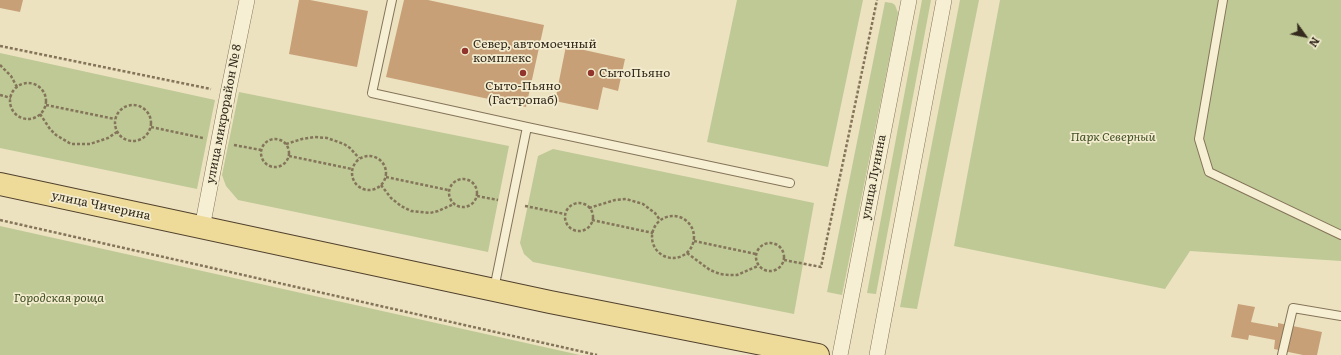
<!DOCTYPE html>
<html>
<head>
<meta charset="utf-8">
<style>
	body { margin:0 }
	#map { position:relative; width:1341px; height:355px; overflow:hidden; background:#ece2c0; font-family:Literata,serif }
	canvas { display:block }
	.north { position:absolute; left:1285px; top:16px; width:40px; height:40px; -webkit-text-stroke:3px #f3eccf; paint-order:stroke; rotate:123deg; font-size:11px; font-weight:700; line-height:16px; text-align:center; color:#342a1d }
	.north::after { content:''; display:block; margin:auto; width:14px; height:18px; background:#342a1d; clip-path:polygon(50% 0,100% 100%,50% 72%,0 100%) }
</style>
</head>
<body>
<div id="map">
<canvas width="1341" height="355"></canvas>
<div class="north">N</div>
</div>
<script>
const ctx = document.querySelector('canvas').getContext('2d');
ctx.lineJoin = 'round';
function fill(path, color) {
  ctx.fillStyle = color;
  ctx.fill(path, 'evenodd');
}
function poly(rows) {
  const path = new Path2D();
  for (const r of rows) {
    if (r.length === 3) {
      path.moveTo(r[0] + r[2], r[1]);
      path.arc(r[0], r[1], r[2], 0, 2 * Math.PI);
      continue;
    }
    path.moveTo(r[0], r[1]);
    for (let i = 2; i < r.length; i += 2) path.lineTo(r[i], r[i + 1]);
  }
  return path;
}
function trace(path, color, width, dash) {
  ctx.strokeStyle = color;
  ctx.lineWidth = width;
  ctx.lineCap = dash ? 'butt' : 'round';
  ctx.setLineDash(dash || []);
  ctx.stroke(path);
}
function write(font, color, halo, rows, align = 'center') {
  ctx.font = font + ' Literata,serif';
  ctx.lineWidth = 3.5;
  ctx.setLineDash([]);
  ctx.textBaseline = 'middle';
  ctx.strokeStyle = halo;
  ctx.fillStyle = color;
  for (const [text, x, y, turn = 0] of rows) {
    ctx.save();
    ctx.translate(x, y);
    ctx.rotate((+turn || 0) * Math.PI / 180);
    ctx.textAlign = isNaN(turn) ? turn : align;
    if (halo) ctx.strokeText(text, 0, 0);
    ctx.fillText(text, 0, 0);
    ctx.restore();
  }
}
const green = poly([
	[737,0,863,0,828,167,707,142],
	[922,0,931,0,876,294,867,293],
	[960,0,979,0,917,309,900,307],
	[1000,0,1341,0,1341,261,1190,251,1165,289,954,246],
	[885,2,892,3,895,5,898,13,897,20,842,295,827,292],
	[0,53,215,100,197,189,0,148],
	[239,92,509,146,488,252,238,200,226,186,222,175],
	[553,149,814,203,794,314,533,262,524,254,520,243,538,156],
	[0,226,580,355,0,355]
]);
const building = poly([
	[0,0,23,0,20,12,0,8],
	[299,0,310,0,368,11,357,67,289,54],
	[404,0,428,0,544,25,526,107,386,77],
	[566,46,625,59,618,91,603,87,598,110,555,101],
	[1238,304,1255,307,1251,322,1278,327,1278,323,1322,332,1317,355,1303,355,1274,349,1275,340,1249,335,1248,340,1231,337]
]);
const path = poly([
	[0,46,211,89],
	[0,65,11,76,17,87],
	[28,101,18],
	[0,95,11,98],
	[133,123,18],
	[46,105,115,119],
	[40,114,50,129,56,135,71,144,90,144,108,138,117,132],
	[151,127,203,138],
	[275,153,14],
	[286,144,302,139,315,137,327,138,344,144,350,148,359,158],
	[234,145,261,150],
	[369,173,17],
	[289,156,352,169],
	[386,177,448,190],
	[463,193,14],
	[381,185,391,198,401,206,411,211,430,213,438,211,454,204],
	[477,196,498,200],
	[579,217,14],
	[525,206,565,214],
	[589,208,615,200,626,199,643,204,655,213,660,220],
	[673,237,21],
	[0,220,597,355],
	[592,220,653,233],
	[694,241,756,254],
	[770,257,14],
	[687,253,710,270,720,274,729,275,737,275,758,266],
	[784,260,821,267,877,0]
]);
const lane = poly([
	[392,0,372,93,527,127,790,183],
	[1223,0,1199,139,1209,172,1341,235],
	[494,289,527,127],
	[1282,355,1293,308,1341,316]
]);
const street = poly([
	[202,228,228,93,247,0],
	[840,355,909,0],
	[877,355,944,0]
]);
const primary = poly([
	[0,184,550,302,818,355]
]);
const markers = [
	[465,51,4,"#90342c"],
	[523,73,4,"#90342c"],
	[591,73,4,"#90342c"]
];
const poiNames = [
	["Север, автомоечный",473,44],
	["комплекс",473,58],
	["СытоПьяно",599,73],
	["Сыто-Пьяно",523,86,"center"],
	["(Гастропаб)",523,100,"center"]
];
const streetNames = [
	["улица микрорайон № 8",224,114,-79],
	["улица Лунина",874,177,-79],
	["улица Чичерина",101,206,12]
];
const parkNames = [
	["Парк Северный",1113,137],
	["Городская роща",59,298]
];
fill(green, '#bec995');
fill(building, '#c8a077');
trace(lane, '#847459', 10);
trace(street, '#847459', 16);
trace(primary, '#51412d', 24);
trace(path, '#847459', 2.5, [3, 2]);
trace(lane, '#f7efd3', 8);
trace(street, '#f7efd3', 15);
trace(primary, '#eedb99', 22);
for (const [x, y, r, color] of markers) {
  const dot = new Path2D();
  dot.arc(x, y, r, 0, 2 * Math.PI);
  ctx.fillStyle = color;
  ctx.fill(dot);
  trace(dot, '#f3eccf', 1.5);
}
write('12px', '#342a1d', '#f3eccf', poiNames, 'left');
write('12px', '#342a1d', '#f3eccf', streetNames);
write('italic 12px', '#415024', '#f3eccf', parkNames);
</script>
</body>
</html>
